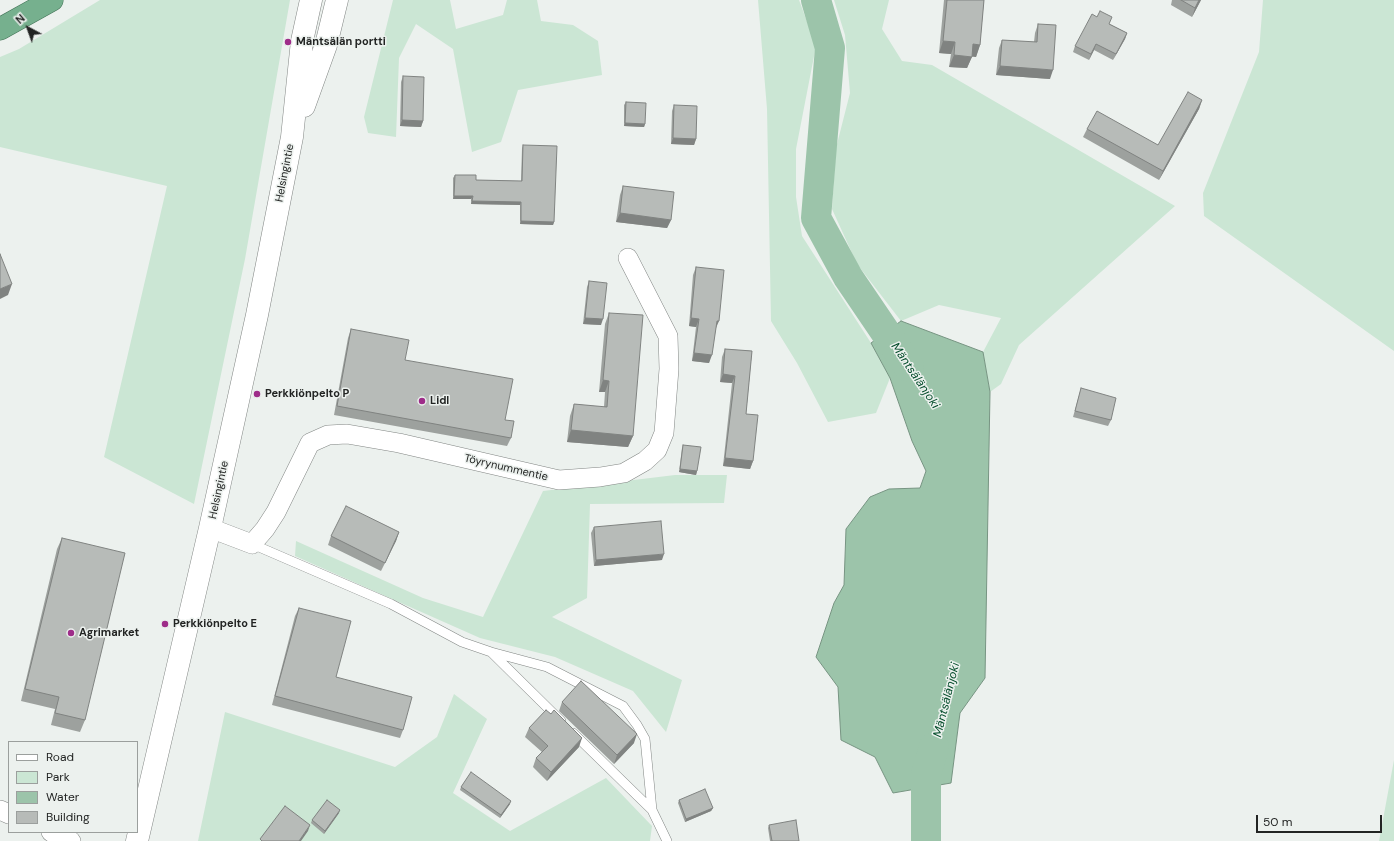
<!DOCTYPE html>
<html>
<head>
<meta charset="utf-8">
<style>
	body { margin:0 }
	#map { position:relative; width:1394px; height:841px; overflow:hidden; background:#ecf1ee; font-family:"DM Sans",sans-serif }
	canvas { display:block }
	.legend { position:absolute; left:8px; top:741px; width:130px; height:92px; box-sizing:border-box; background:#ecf1ee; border:1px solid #9b9f9d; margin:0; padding:5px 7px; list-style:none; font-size:12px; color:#222423 }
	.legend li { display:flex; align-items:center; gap:8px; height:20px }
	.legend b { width:20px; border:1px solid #9b9f9d }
	.north { position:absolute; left:8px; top:8px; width:40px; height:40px; -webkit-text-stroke:3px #ecf1ee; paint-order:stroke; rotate:319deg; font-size:11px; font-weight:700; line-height:16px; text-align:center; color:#222423 }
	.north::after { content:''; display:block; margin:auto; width:14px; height:18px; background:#222423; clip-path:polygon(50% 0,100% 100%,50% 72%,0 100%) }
	.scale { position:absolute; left:1256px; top:815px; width:126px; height:18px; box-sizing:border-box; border:2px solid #222423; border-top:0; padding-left:5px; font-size:12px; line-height:14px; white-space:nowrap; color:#222423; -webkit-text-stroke:3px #ecf1ee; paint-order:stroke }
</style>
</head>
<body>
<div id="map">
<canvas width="1394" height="841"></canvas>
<ul class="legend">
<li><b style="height:5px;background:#fff"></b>Road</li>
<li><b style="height:11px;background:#cbe6d4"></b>Park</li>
<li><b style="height:11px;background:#9cc4aa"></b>Water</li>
<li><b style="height:11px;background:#b7bbb8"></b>Building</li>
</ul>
<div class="north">N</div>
<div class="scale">50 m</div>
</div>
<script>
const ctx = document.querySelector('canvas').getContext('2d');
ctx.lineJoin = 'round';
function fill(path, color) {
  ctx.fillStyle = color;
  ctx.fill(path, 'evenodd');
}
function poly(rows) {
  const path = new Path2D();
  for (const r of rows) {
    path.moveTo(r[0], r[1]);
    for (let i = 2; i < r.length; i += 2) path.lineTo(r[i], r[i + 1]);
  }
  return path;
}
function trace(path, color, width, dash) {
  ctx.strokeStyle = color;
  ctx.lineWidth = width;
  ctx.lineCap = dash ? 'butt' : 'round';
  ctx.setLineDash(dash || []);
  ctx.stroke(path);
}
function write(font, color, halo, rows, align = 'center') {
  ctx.font = font + ' "DM Sans",sans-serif';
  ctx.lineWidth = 3;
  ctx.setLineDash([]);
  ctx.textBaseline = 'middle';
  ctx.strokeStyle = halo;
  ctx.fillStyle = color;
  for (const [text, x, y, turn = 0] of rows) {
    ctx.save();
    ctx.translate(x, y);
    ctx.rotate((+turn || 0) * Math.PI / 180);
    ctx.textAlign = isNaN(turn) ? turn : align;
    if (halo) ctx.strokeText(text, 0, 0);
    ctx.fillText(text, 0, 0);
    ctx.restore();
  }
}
const green = poly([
	[100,0,290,0,245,259,194,504,104,457,167,186,0,147,0,57,19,49],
	[393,0,450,0,456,29,503,15,507,0,537,0,541,21,573,25,598,41,602,75,518,90,501,142,472,152,453,49,416,24,399,58,396,137,368,133,364,117],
	[758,0,799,0,816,46,796,149,796,197,802,236,871,343,890,378,876,413,828,422,797,363,771,321,767,109],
	[834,0,889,0,882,29,902,61,932,65,1175,206,1019,345,1001,384,990,392,983,352,1001,318,939,305,901,321,857,264,832,209,836,148,850,93,845,35],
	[1263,0,1394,0,1394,351,1204,216,1203,193,1259,52],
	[675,475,727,475,724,503,590,504,587,598,552,617,682,680,666,732,633,691,555,657,480,638,295,556,296,541,423,598,483,617,543,491],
	[454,694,487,719,453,793,510,831,606,778,652,826,650,841,198,841,225,712,395,767,437,737],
	[1394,760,1394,841,1379,841]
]);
const water = poly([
	[901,321,983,352,990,392,985,678,960,713,951,783,893,793,875,757,841,740,838,687,816,657,834,603,844,585,846,529,870,497,889,489,920,488,926,471,912,441,890,378,871,343,901,321]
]);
const river = poly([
	[816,0,830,48,816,218,848,277,909,367],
	[926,841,926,774,934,747]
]);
const service = poly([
	[252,544,391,604,462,642,491,652,561,721],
	[491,652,547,667,623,706,637,725,645,739,652,810],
	[573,733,652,810,667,841]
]);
const minor = poly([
	[210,528,252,544,265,529,276,512,310,443,328,435,347,434,399,443,559,480,600,477,624,473,645,461,657,450,664,433,669,369,668,336,628,258],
	[0,810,9,814],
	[51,832,71,841]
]);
const secondary = poly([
	[304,106,326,45,337,0],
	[137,841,210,528,257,315,292,137,302,41,311,0]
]);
const trunk = poly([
	[0,29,52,0]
]);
const wall = poly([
	[944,0,984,0,980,45,976,57,972,56,967,68,949,67,951,54,939,53],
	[1172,0,1201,0,1192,17,1171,5],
	[1038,24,1050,79,996,75,999,48,1002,40,1034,42,1035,33],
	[1110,24,1127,33,1125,39,1113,60,1094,50,1089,60,1073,52,1075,46],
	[403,76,423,121,421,127,400,126,401,82],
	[1202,100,1199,109,1159,180,1083,137,1087,129,1158,145],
	[626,102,645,124,644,127,624,126,624,105],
	[674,105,696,139,694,145,671,144,672,111],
	[523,145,554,222,553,225,520,224,520,205,471,204,471,199,453,199,453,178,455,175,476,180,521,181,522,148],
	[623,186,671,220,667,228,616,222,620,195],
	[696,267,716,328,709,363,692,361,696,327,689,326,693,275],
	[589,281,601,325,583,324,587,287],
	[609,313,633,436,628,447,567,442,570,416,574,404,604,407,605,392,599,392,605,324],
	[351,329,405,360,505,420,511,438,507,446,334,415,348,338],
	[725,349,752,351,746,414,753,461,750,469,723,466,732,383,720,382,722,357],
	[1081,388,1111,420,1108,426,1073,417],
	[683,445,697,471,696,475,679,472,682,448],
	[594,527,662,560,594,566,591,533],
	[399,532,396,541,381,571,328,545,331,536],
	[62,538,85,720,80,732,51,725,55,709,21,701,57,549],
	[299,608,336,677,403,730,400,738,272,705,295,616],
	[562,702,634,743,614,764,559,711],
	[551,714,579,747,547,781,533,767,536,758,542,752,525,737,529,728],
	[461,787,510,804,500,818,460,790],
	[679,800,713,808,711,811,685,822,678,803],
	[339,813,324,834,311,823,312,820],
	[769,825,799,841,770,841,768,828]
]);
const shadedWall = poly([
	[1199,0,1201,0,1192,17,1195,8],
	[1127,33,1125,39,1113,60,1116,54],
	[943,41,955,42,951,54,939,53],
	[973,44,980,45,976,57,968,56],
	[1096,44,1094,50,1089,60,1091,54],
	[954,55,972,57,967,68,949,67],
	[1000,66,1053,70,1050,79,996,75],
	[1202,100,1199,109,1159,180,1163,171],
	[402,120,423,121,421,127,400,126],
	[625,123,645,124,644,127,624,126],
	[673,138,696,139,694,145,671,144],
	[454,196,473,196,471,199,453,199],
	[472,201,521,202,520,205,471,204],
	[620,213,671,220,667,228,616,222],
	[521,221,554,222,553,225,520,224],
	[12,284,8,295,0,299,0,289],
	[585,318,603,319,601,325,583,324],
	[691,318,699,319,696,327,689,326],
	[717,321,719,321,716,328,714,328],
	[694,353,712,355,709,363,692,361],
	[723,374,735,376,732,383,720,382],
	[603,380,609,381,605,392,599,392],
	[571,430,633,436,628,447,567,442],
	[725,458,753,461,750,469,723,466],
	[680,469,697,471,696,475,679,472],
	[399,532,396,541,381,571,385,563],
	[664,554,662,560,594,566,596,560],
	[637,734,634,743,614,764,617,755],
	[582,738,579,747,547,781,551,772],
	[511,801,510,804,500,818,501,815],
	[713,808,711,811,685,822,686,819],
	[340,810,339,813,324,834,325,831],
	[310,825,308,831,301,841,299,841]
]);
const building = poly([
	[947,0,984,0,980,45,973,44,972,57,954,55,955,42,943,41,947,0],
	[1181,0,1199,0,1195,8,1181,0],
	[1100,11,1112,17,1109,24,1127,33,1116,54,1096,44,1091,54,1075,46,1092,14,1097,17,1100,11],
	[1038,24,1056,25,1053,70,1000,66,1002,40,1037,42,1038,24],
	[403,76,424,77,423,121,402,120,403,76],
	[1188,92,1202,100,1163,171,1087,129,1097,111,1158,145,1188,92],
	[626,102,646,103,645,124,625,123,626,102],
	[674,105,697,106,696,139,673,138,674,105],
	[523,145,557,146,554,222,521,221,521,202,472,201,473,196,454,196,455,175,476,175,476,180,522,181,523,145],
	[623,186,674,192,671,220,620,213,623,186],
	[0,254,12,284,0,289,0,254],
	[696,267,724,270,719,321,717,321,712,355,694,353,699,319,691,318,696,267],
	[589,281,607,283,603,319,585,318,589,281],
	[609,313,643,315,633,436,571,430,574,404,607,407,609,381,603,380,609,313],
	[351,329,409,340,405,360,513,379,505,420,514,421,511,438,337,406,351,329],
	[725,349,752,351,746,414,758,415,753,461,725,458,735,376,723,374,725,349],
	[1081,388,1116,398,1111,420,1075,411,1081,388],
	[683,445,701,447,697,471,680,469,683,445],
	[346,506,399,532,385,563,331,536,346,506],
	[661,521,664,554,596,560,594,527,661,521],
	[62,538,125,553,85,720,55,713,59,697,25,689,62,538],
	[299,608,351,621,336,677,412,697,403,730,275,696,299,608],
	[581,681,637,734,617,755,562,702,581,681],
	[546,710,551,714,554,710,582,738,551,772,536,758,548,746,529,728,546,710],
	[471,772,511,801,501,815,461,787,471,772],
	[705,789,713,808,686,819,679,800,705,789],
	[327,800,340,810,325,831,312,820,327,800],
	[285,806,310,825,299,841,262,841,260,839,285,806],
	[796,820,799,841,772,841,769,825,796,820]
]);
const markers = [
	[288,42,4,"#9e2c89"],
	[257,394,4,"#9e2c89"],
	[422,401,4,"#9e2c89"],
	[165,624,4,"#9e2c89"],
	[71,633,4,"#9e2c89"]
];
const poiNames = [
	["Mäntsälän portti",296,42],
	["Perkkiönpelto P",265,394],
	["Lidl",430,401],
	["Perkkiönpelto E",173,624],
	["Agrimarket",79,633]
];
const streetNames = [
	["Helsingintie",285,173,-79],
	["Töyrynummentie",506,468,13],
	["Helsingintie",219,490,-78]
];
const waterNames = [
	["Mäntsälänjoki",915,376,56],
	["Mäntsälänjoki",947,700,-76]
];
fill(green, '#cbe6d4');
fill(water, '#9cc4aa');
trace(water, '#779482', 1);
trace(river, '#9cc4aa', 30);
trace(service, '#828684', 10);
trace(minor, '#828684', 20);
trace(secondary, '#828684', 23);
trace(trunk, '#427256', 23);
trace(service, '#fff', 9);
trace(minor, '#fff', 19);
trace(secondary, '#fff', 22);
trace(trunk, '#76b08e', 22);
fill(wall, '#9da19e');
fill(shadedWall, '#808381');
fill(building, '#b7bbb8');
trace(building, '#808381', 1);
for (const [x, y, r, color] of markers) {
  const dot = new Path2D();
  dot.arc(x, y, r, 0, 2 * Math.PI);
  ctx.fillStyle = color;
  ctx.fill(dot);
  trace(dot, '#ecf1ee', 1.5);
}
write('bold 11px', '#222423', '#ecf1ee', poiNames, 'left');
write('11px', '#222423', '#ecf1ee', streetNames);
write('italic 12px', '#044d2b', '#ecf1ee', waterNames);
</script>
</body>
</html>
